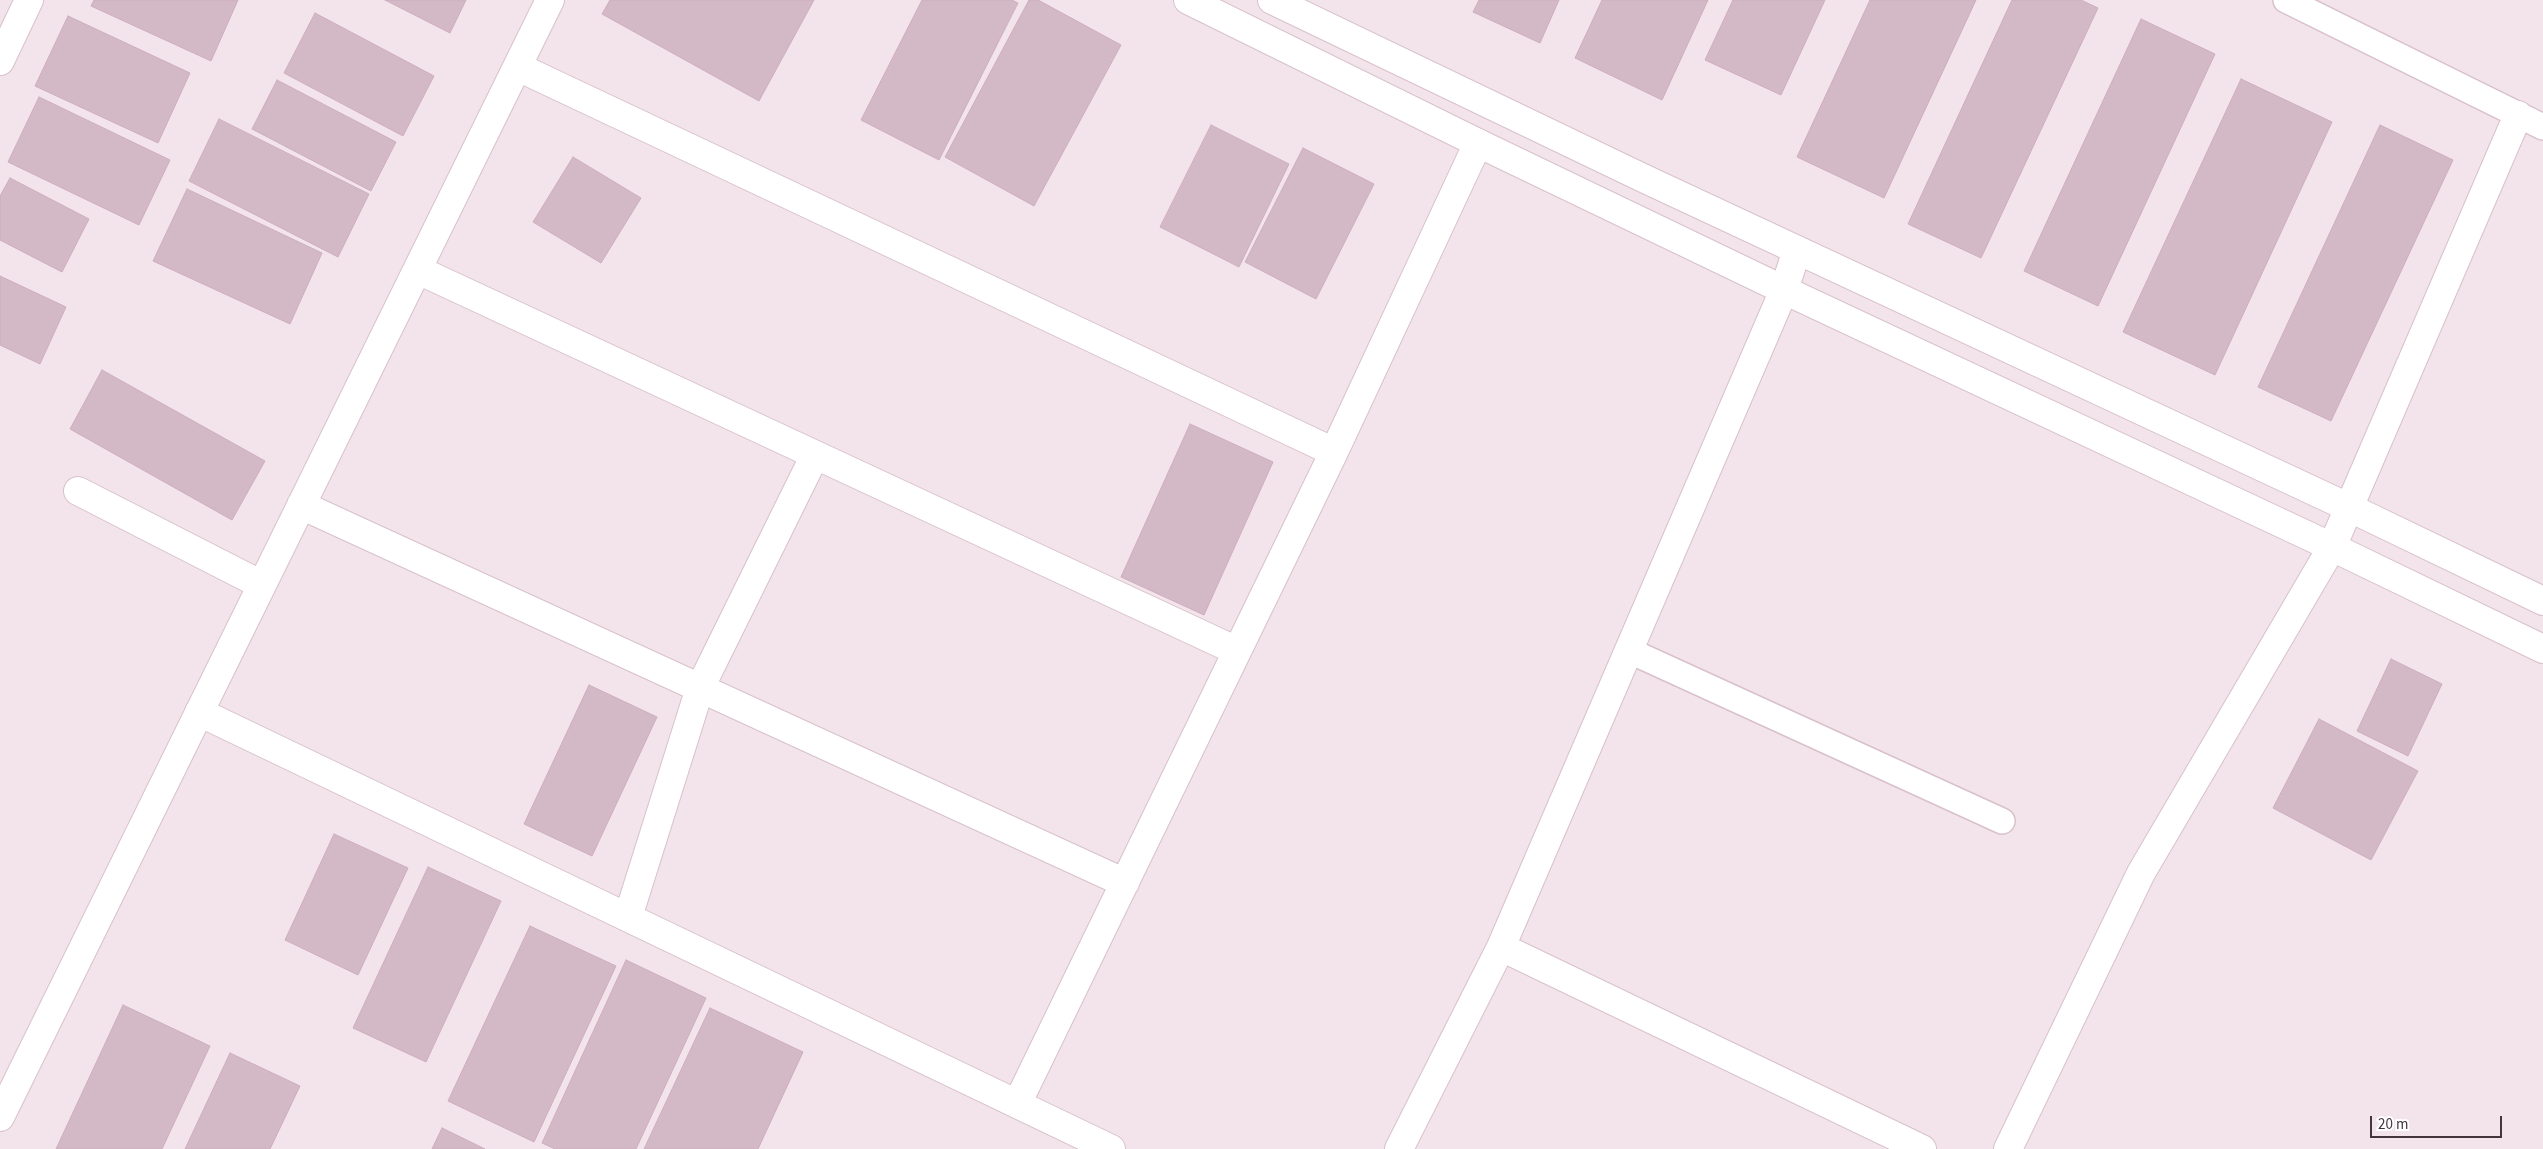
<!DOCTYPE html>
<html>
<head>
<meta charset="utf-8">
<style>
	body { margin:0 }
	#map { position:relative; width:2543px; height:1149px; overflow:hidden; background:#f2e4ea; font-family:"Source Sans 3",sans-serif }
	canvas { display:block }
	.scale { position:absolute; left:2370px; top:1116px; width:132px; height:22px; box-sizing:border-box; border:2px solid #44343c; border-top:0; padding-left:6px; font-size:15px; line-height:18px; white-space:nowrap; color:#44343c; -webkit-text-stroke:4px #fff; paint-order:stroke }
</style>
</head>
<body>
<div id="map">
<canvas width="2543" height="1149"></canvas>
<div class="scale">20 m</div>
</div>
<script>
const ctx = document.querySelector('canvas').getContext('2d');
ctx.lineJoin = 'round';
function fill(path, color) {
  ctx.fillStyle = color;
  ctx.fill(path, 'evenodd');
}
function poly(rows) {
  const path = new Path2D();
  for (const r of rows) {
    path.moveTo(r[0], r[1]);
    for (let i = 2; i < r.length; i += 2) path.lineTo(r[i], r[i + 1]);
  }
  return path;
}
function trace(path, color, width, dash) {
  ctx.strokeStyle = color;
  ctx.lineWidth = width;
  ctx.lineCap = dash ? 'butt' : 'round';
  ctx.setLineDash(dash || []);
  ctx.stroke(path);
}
const building = poly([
	[94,0,238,0,211,61,91,6,94,0],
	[385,0,466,0,450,33,385,0],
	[610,0,814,0,759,101,602,14,610,0],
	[922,0,1012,0,1018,3,939,160,861,120,922,0],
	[1029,0,1038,0,1121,45,1034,206,945,157,1029,0],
	[1479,0,1559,0,1540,43,1473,12,1479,0],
	[1602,0,1708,0,1662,100,1575,58,1602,0],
	[1733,0,1825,0,1781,95,1705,60,1733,0],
	[1870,0,1976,0,1884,198,1797,157,1870,0],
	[2012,0,2081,0,2098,8,1981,258,1908,224,2012,0],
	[315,13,434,76,403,136,284,73,315,13],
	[68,16,190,73,158,143,35,86,68,16],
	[2141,19,2215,54,2098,306,2024,271,2141,19],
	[2241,79,2332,122,2215,375,2123,332,2241,79],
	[277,80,396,142,371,191,252,129,277,80],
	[39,97,170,160,139,225,8,162,39,97],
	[219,119,369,194,338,257,189,181,219,119],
	[1211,125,1289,164,1239,267,1160,227,1211,125],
	[2380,125,2453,160,2331,421,2258,387,2380,125],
	[1303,148,1374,184,1316,299,1245,262,1303,148],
	[573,157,641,198,601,263,533,222,573,157],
	[10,178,89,219,62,272,0,240,0,196,10,178],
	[187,189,322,253,290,324,153,261,187,189],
	[0,276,66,307,40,364,0,345,0,276],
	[102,370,265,461,232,520,70,429,102,370],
	[1190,424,1273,462,1204,615,1121,577,1190,424],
	[2391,659,2442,684,2408,756,2357,731,2391,659],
	[589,685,657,717,592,856,524,824,589,685],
	[2319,719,2418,771,2371,860,2273,808,2319,719],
	[334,834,408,868,358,975,285,940,334,834],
	[428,867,501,901,426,1062,353,1028,428,867],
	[530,926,616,966,534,1142,448,1101,530,926],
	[626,960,706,998,636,1149,555,1149,542,1143,626,960],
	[123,1005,210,1046,162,1149,56,1149,123,1005],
	[710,1008,803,1052,758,1149,644,1149,710,1008],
	[230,1053,300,1086,270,1149,185,1149,230,1053],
	[442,1128,485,1149,432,1149,442,1128]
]);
const service = poly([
	[2286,0,2543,127],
	[1630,651,2002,821]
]);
const minor = poly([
	[0,61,29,0],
	[518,67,1334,452],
	[418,270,1237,651],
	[78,491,262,585],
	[301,505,1125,883],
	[199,712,1111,1149],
	[628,917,700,688,815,455],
	[1501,947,1922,1149],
	[1017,1104,1334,452,1478,143],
	[0,1117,550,0],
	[1399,1149,1501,947,1784,290,1797,250],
	[2008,1149,2141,873,2332,547,2518,115]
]);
const tertiary = poly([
	[1188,0,1478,143,1784,290,2332,547,2543,649],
	[1272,0,1643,178,2350,508,2543,601]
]);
fill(building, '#d3b9c6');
trace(building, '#ceadbd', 1);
trace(service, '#d8c1cb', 28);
trace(minor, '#d8c1cb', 30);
trace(tertiary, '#d8c1cb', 30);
trace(service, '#fff', 25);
trace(minor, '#fff', 28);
trace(tertiary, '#fff', 28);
</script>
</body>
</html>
